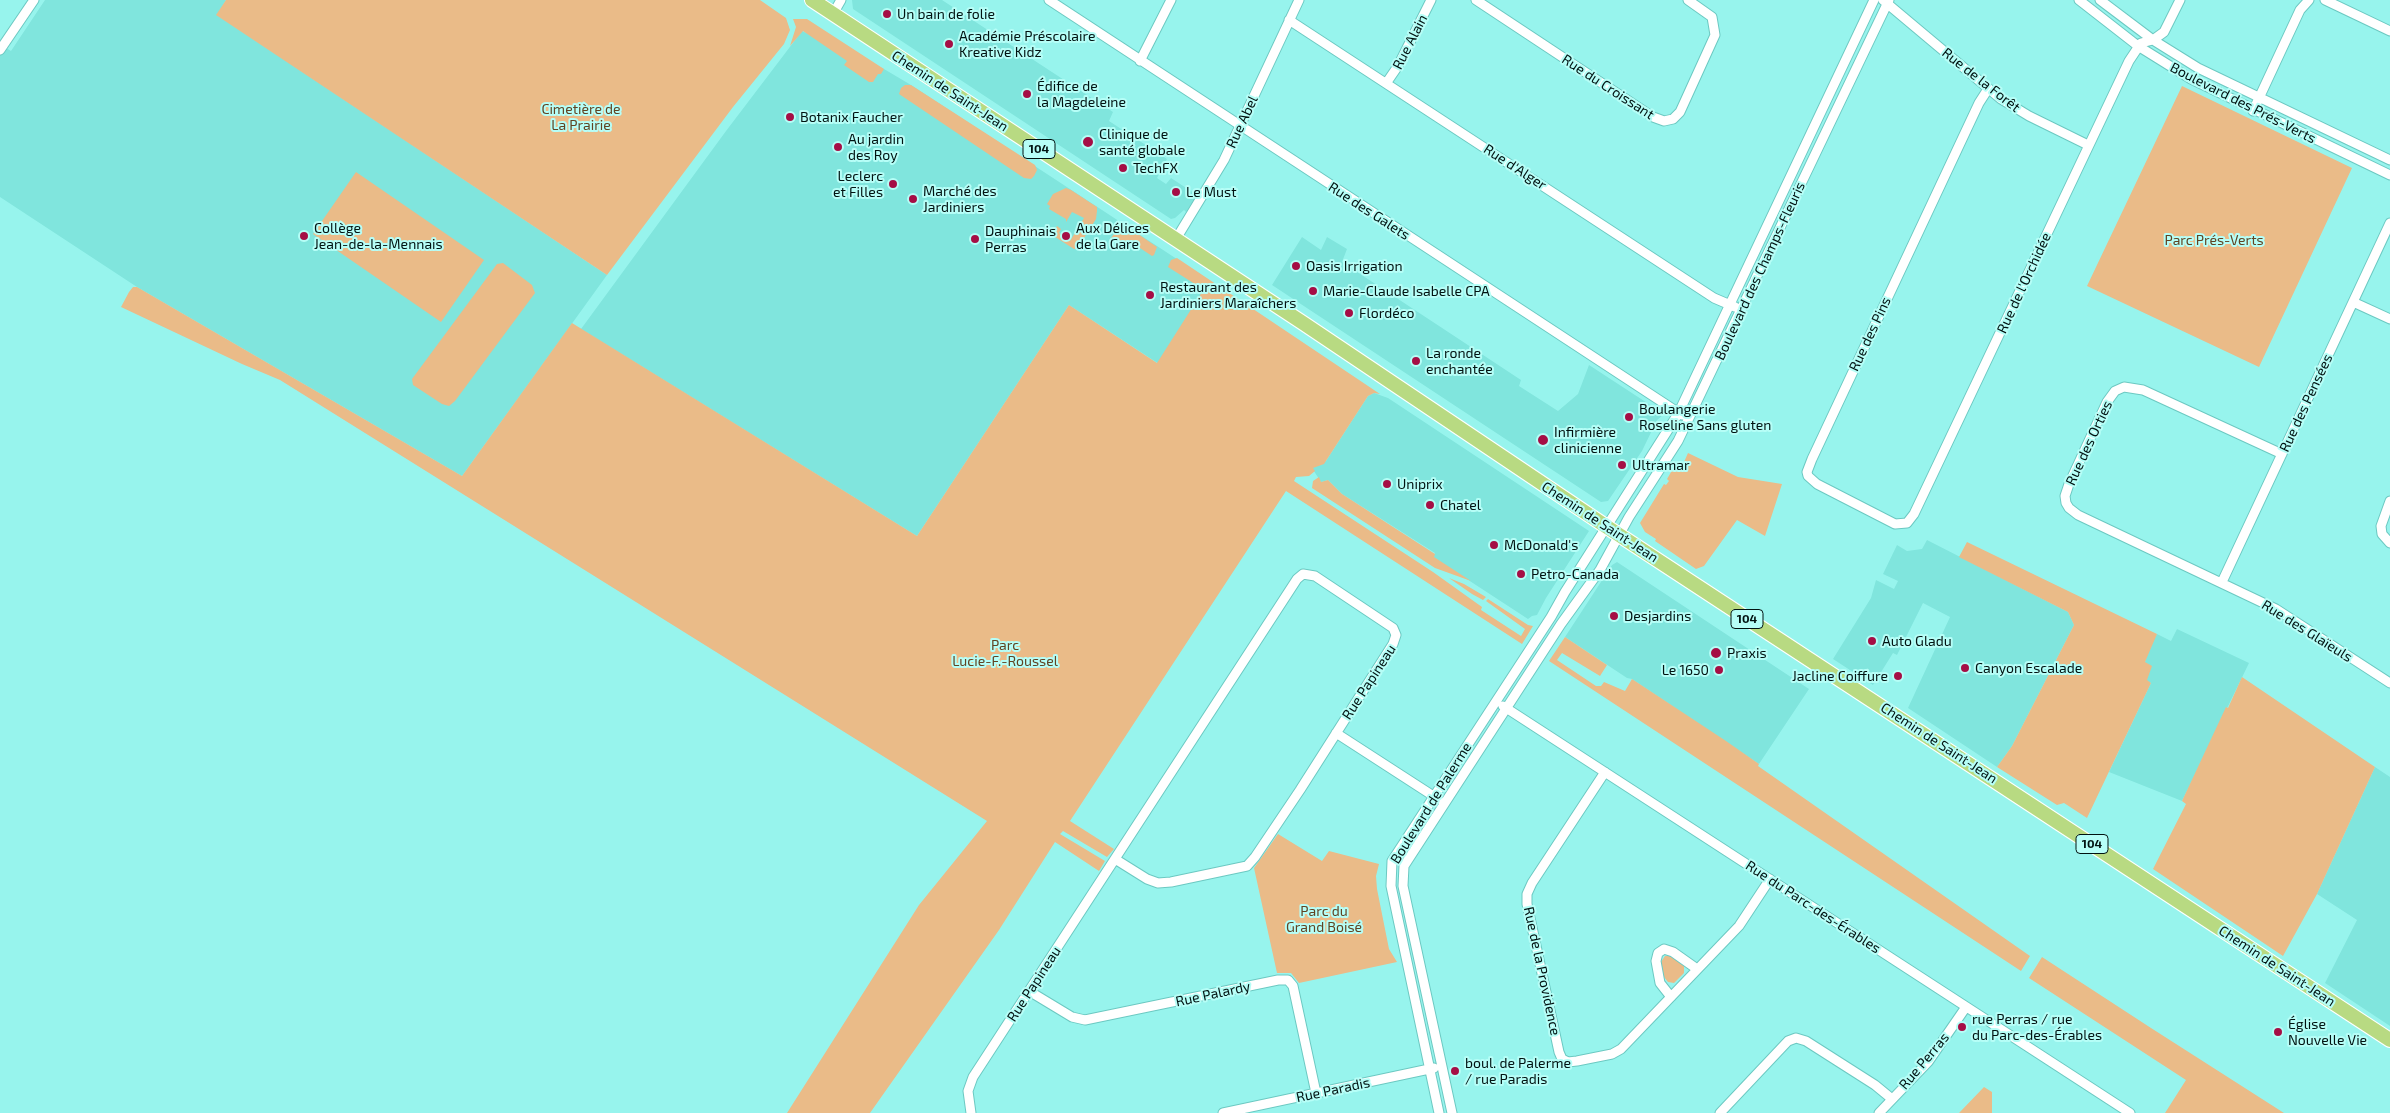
<!DOCTYPE html>
<html>
<head>
<meta charset="utf-8">
<style>
	body { margin:0 }
	canvas { display:block; background:#97f4ed }
</style>
</head>
<body>
<canvas width="2390" height="1113"></canvas>
<script>
const ctx = document.querySelector('canvas').getContext('2d');
ctx.lineJoin = 'round';
function fill(path, color) {
  ctx.fillStyle = color;
  ctx.fill(path, 'evenodd');
}
function poly(rows) {
  const path = new Path2D();
  for (const r of rows) {
    path.moveTo(r[0], r[1]);
    for (let i = 2; i < r.length; i += 2) path.lineTo(r[i], r[i + 1]);
  }
  return path;
}
function trace(path, color, width, dash) {
  ctx.strokeStyle = color;
  ctx.lineWidth = width;
  ctx.lineCap = dash ? 'butt' : 'round';
  ctx.setLineDash(dash || []);
  ctx.stroke(path);
}
function write(font, color, halo, rows, align = 'center') {
  ctx.font = font + ' "Exo 2",sans-serif';
  ctx.lineWidth = 4;
  ctx.setLineDash([]);
  ctx.textBaseline = 'middle';
  ctx.strokeStyle = halo;
  ctx.fillStyle = color;
  for (const [text, x, y, turn = 0] of rows) {
    ctx.save();
    ctx.translate(x, y);
    ctx.rotate((+turn || 0) * Math.PI / 180);
    ctx.textAlign = isNaN(turn) ? turn : align;
    if (halo) ctx.strokeText(text, 0, 0);
    ctx.fillText(text, 0, 0);
    ctx.restore();
  }
}
const built = poly([
	[45,0,226,0,217,15,607,275,462,476,137,287,0,197,0,44,11,51],
	[852,0,942,0,1113,112,1109,121,1167,159,1157,178,1166,184,1171,178,1197,195,1186,212,1184,210,1175,218,1171,219,853,9],
	[802,31,884,69,911,85,1212,282,1159,364,1069,305,917,536,581,329,726,131],
	[1302,237,1321,250,1327,237,1347,249,1342,262,1521,380,1519,386,1558,411,1578,394,1589,365,1661,412,1663,415,1657,420,1642,451,1608,501,1601,502,1272,285],
	[1374,393,1388,398,1589,531,1546,598,1537,615,1532,616,1528,619,1433,557,1435,553,1342,494,1328,480,1321,482,1312,468,1326,461,1368,396],
	[1927,540,2068,612,2074,625,2012,746,1997,767,1908,708,1950,617,1923,603,1897,655,1893,653,1873,685,1833,659,1871,598,1876,580,1894,589,1898,581,1883,574,1897,545,1907,551,1922,549],
	[1617,562,1809,689,1759,764,1632,679,1627,678,1565,637,1612,565],
	[2177,629,2249,663,2182,801,2109,772,2151,683,2146,680,2145,662,2148,650,2157,634,2171,641],
	[2375,767,2390,777,2390,1026,2325,983,2357,920,2317,894]
]);
const green = poly([
	[226,0,760,0,786,18,790,30,784,44,733,107,607,275,216,15],
	[793,19,807,19,884,69,881,74,878,74,873,82,869,82,844,65,847,61,803,31,790,46,796,27],
	[905,85,911,85,1035,165,1037,170,1034,176,1031,179,1024,178,899,94,901,88],
	[2182,86,2352,168,2259,367,2087,286],
	[356,172,484,260,441,322,313,234],
	[1066,188,1071,190,1097,207,1097,211,1096,219,1077,249,1074,249,1052,235,1057,226,1061,229,1059,233,1070,241,1084,218,1072,212,1066,222,1066,219,1049,209,1050,206,1047,204,1053,194],
	[1125,225,1157,247,1154,255,1152,256,1128,240,1123,246,1111,238,1119,227],
	[1177,258,1380,394,1374,393,1368,396,1324,464,1313,468,1315,471,1309,476,1296,477,1294,481,1433,572,1482,607,1481,610,1521,636,1525,629,1486,601,1488,599,1528,625,1533,626,1522,644,1286,491,1070,821,1114,849,1107,857,1063,831,1060,834,1105,861,1099,871,1055,842,999,930,870,1113,787,1113,919,905,987,821,280,380,242,364,121,307,129,292,133,287,137,287,462,476,572,323,917,536,1069,305,1157,363,1204,289,1203,287,1198,286,1168,267,1171,260],
	[503,263,532,285,535,293,455,401,449,406,442,404,413,385,412,379,497,264],
	[1688,453,1738,477,1782,484,1765,536,1737,520,1704,566,1696,569,1655,541,1656,539,1645,532,1640,523,1664,484,1666,485,1669,481,1667,479,1677,462,1684,462],
	[1319,477,1321,482,1328,480,1342,494,1435,554,1434,557,1471,581,1435,568,1312,488,1313,481],
	[1967,542,2157,634,2145,662,2152,666,2147,680,2151,683,2087,818,2064,803,2057,805,1997,767,2012,746,2074,625,2068,612,1959,557],
	[1449,578,1464,584,1486,597,1483,600,1472,594],
	[1565,637,1607,665,1600,676,1562,653,1557,660,1596,686,1601,686,1604,682,1625,691,1632,679,1726,741,1759,764,1758,766,2030,956,2021,971,1549,661],
	[2242,677,2375,767,2317,894,2283,956,2153,869,2186,804,2182,801,2226,707,2228,708],
	[1278,834,1322,861,1329,851,1379,864,1376,876,1377,889,1389,949,1397,962,1299,983,1291,973,1277,973,1254,868],
	[1665,956,1671,956,1684,966,1684,973,1674,983,1668,982,1664,977,1661,962],
	[2042,957,2151,1028,2284,1113,2165,1113,2186,1080,2029,978],
	[1984,1087,1992,1092,1992,1113,1959,1113]
]);
const minor = poly([
	[1049,0,1682,415],
	[1476,0,1653,117,1664,121,1673,119,1680,112,1715,35,1712,17,1688,0],
	[1883,0,2001,99,2029,116,2088,145],
	[2079,0,2138,46,2191,79,2390,175],
	[2100,0,2153,40,2198,68,2390,160],
	[2325,0,2390,31],
	[833,14,841,0],
	[1289,20,1714,298,1735,307],
	[0,50,34,0],
	[1140,61,1171,0],
	[1387,82,1398,66,1431,0],
	[1988,89,1979,103,1812,459,1807,472,1808,476,1817,484,1895,524,1907,523,1914,514,2129,61,2141,43,2153,40,2164,32,2180,0],
	[2253,111,2300,10,2309,0],
	[1176,239,1224,160,1299,0],
	[2353,302,2390,319],
	[2282,454,2143,390,2124,387,2115,391,2107,402,2069,484,2065,496,2066,503,2069,508,2078,515,2276,609,2390,683],
	[2390,501,2381,526,2382,534,2390,543],
	[2222,582,2390,223],
	[1503,706,2130,1113],
	[1336,733,1438,799],
	[1605,772,1532,883,1527,894,1527,904,1559,1052,1562,1059,1568,1062,1577,1061,1612,1054,1621,1049,1739,926,1770,879],
	[1029,991,1072,1017,1085,1020,1278,980,1288,980,1293,986,1316,1093],
	[1671,997,1660,983,1656,961,1658,953,1664,949,1673,952,1697,969],
	[971,1113,968,1091,973,1077,1297,579,1303,574,1315,576,1393,628,1396,635,1393,644,1300,790,1255,857,1247,866,1171,882,1158,883,1147,879,1115,859],
	[1223,1113,1434,1068],
	[1439,1113,1391,886,1392,861,1551,617,1565,592,1678,414,1874,0],
	[1452,1113,1403,886,1404,866,1561,624,1600,570,1629,517,1678,441,1889,0],
	[1720,1113,1788,1041,1796,1038,1806,1041,1875,1085,1892,1099],
	[1879,1113,1928,1062,1966,1007]
]);
const primary = poly([
	[812,0,1303,323,1607,527,2390,1040]
]);
const markers = [
	[887,14,5,"#a50e45"],
	[949,44,5,"#a50e45"],
	[1027,94,5,"#a50e45"],
	[790,117,5,"#a50e45"],
	[1088,142,6,"#a50e45"],
	[838,147,5,"#a50e45"],
	[1123,168,5,"#a50e45"],
	[893,184,5,"#a50e45"],
	[1176,192,5,"#a50e45"],
	[913,199,5,"#a50e45"],
	[304,236,5,"#a50e45"],
	[1066,236,5,"#a50e45"],
	[975,239,5,"#a50e45"],
	[1296,266,5,"#a50e45"],
	[1313,291,5,"#a50e45"],
	[1150,295,5,"#a50e45"],
	[1349,313,5,"#a50e45"],
	[1416,361,5,"#a50e45"],
	[1629,417,5,"#a50e45"],
	[1543,440,6,"#a50e45"],
	[1622,465,5,"#a50e45"],
	[1387,484,5,"#a50e45"],
	[1430,505,5,"#a50e45"],
	[1494,545,5,"#a50e45"],
	[1521,574,5,"#a50e45"],
	[1614,616,5,"#a50e45"],
	[1872,641,5,"#a50e45"],
	[1716,653,6,"#a50e45"],
	[1965,668,5,"#a50e45"],
	[1719,670,5,"#a50e45"],
	[1898,676,5,"#a50e45"],
	[1962,1027,5,"#a50e45"],
	[2278,1032,5,"#a50e45"],
	[1455,1071,5,"#a50e45"]
];
const shields = [
	[1039,149,32],
	[1747,619,32],
	[2092,844,32]
];
const shieldNames = [
	["104",1039,149],
	["104",1747,619],
	["104",2092,844]
];
const poiNames = [
	["Un bain de folie",897,14],
	["Académie Préscolaire",959,36],
	["Kreative Kidz",959,52],
	["Édifice de",1037,86],
	["la Magdeleine",1037,102],
	["Botanix Faucher",800,117],
	["Clinique de",1099,134],
	["santé globale",1099,150],
	["Au jardin",848,139],
	["des Roy",848,155],
	["TechFX",1133,168],
	["Leclerc",883,176,"right"],
	["et Filles",883,192,"right"],
	["Marché des",923,191],
	["Jardiniers",923,207],
	["Le Must",1186,192],
	["Collège",314,228],
	["Jean-de-la-Mennais",314,244],
	["Aux Délices",1076,228],
	["de la Gare",1076,244],
	["Dauphinais",985,231],
	["Perras",985,247],
	["Oasis Irrigation",1306,266],
	["Restaurant des",1160,287],
	["Jardiniers Maraîchers",1160,303],
	["Marie-Claude Isabelle CPA",1323,291],
	["Flordéco",1359,313],
	["La ronde",1426,353],
	["enchantée",1426,369],
	["Boulangerie",1639,409],
	["Roseline Sans gluten",1639,425],
	["Infirmière",1554,432],
	["clinicienne",1554,448],
	["Ultramar",1632,465],
	["Uniprix",1397,484],
	["Chatel",1440,505],
	["McDonald's",1504,545],
	["Petro-Canada",1531,574],
	["Desjardins",1624,616],
	["Auto Gladu",1882,641],
	["Praxis",1727,653],
	["Canyon Escalade",1975,668],
	["Le 1650",1709,670,"right"],
	["Jacline Coiffure",1888,676,"right"],
	["rue Perras / rue",1972,1019],
	["du Parc-des-Érables",1972,1035],
	["Église",2288,1024],
	["Nouvelle Vie",2288,1040],
	["boul. de Palerme",1465,1063],
	["/ rue Paradis",1465,1079]
];
const streetNames = [
	["Rue Alain",1410,42,-63],
	["Rue de la Forêt",1981,80,38],
	["Rue du Croissant",1608,87,33],
	["Chemin de Saint-Jean",950,91,33],
	["Boulevard des Prés-Verts",2243,103,27],
	["Rue Abel",1242,122,-65],
	["Rue d'Alger",1515,167,33],
	["Rue des Galets",1369,211,33],
	["Boulevard des Champs-Fleuris",1760,271,-65],
	["Rue de l'Orchidée",2024,283,-65],
	["Rue des Pins",1870,334,-65],
	["Rue des Pensées",2306,403,-65],
	["Rue des Orties",2089,443,-65],
	["Chemin de Saint-Jean",1600,522,33],
	["Rue des Glaïeuls",2307,631,32],
	["Rue Papineau",1369,682,-57],
	["Chemin de Saint-Jean",1939,743,33],
	["Boulevard de Palerme",1431,803,-58],
	["Rue du Parc-des-Érables",1813,907,33],
	["Chemin de Saint-Jean",2277,966,33],
	["Rue de la Providence",1542,971,78],
	["Rue Papineau",1034,984,-57],
	["Rue Palardy",1213,994,-12],
	["Rue Perras",1924,1061,-50],
	["Rue Paradis",1333,1090,-12]
];
const parkNames = [
	["Cimetière de",581,109],
	["La Prairie",581,125],
	["Parc Prés-Verts",2214,240],
	["Parc",1005,645],
	["Lucie-F.-Roussel",1005,661],
	["Parc du",1324,911],
	["Grand Boisé",1324,927]
];
fill(built, '#80e5dd');
fill(green, '#eabb88');
trace(minor, '#6cc9c2', 11);
trace(primary, '#fff', 16);
trace(minor, '#fff', 9);
trace(primary, '#b8da82', 14);
for (const [x, y, r, color] of markers) {
  const dot = new Path2D();
  dot.arc(x, y, r, 0, 2 * Math.PI);
  ctx.fillStyle = color;
  ctx.fill(dot);
  trace(dot, '#b6fef7', 2);
}
for (const [x, y, w] of shields) {
  const box = new Path2D();
  box.roundRect(x - w / 2, y - 9.5, w, 19, 4);
  ctx.fillStyle = '#b6fef7';
  ctx.fill(box);
  trace(box, '#011211', 1);
}
write('bold 12px', '#011211', null, shieldNames);
write('14px', '#011211', '#b6fef7', poiNames, 'left');
write('14px', '#011211', '#b6fef7', streetNames);
write('14px', '#604322', '#b6fef7', parkNames);
</script>
</body>
</html>
